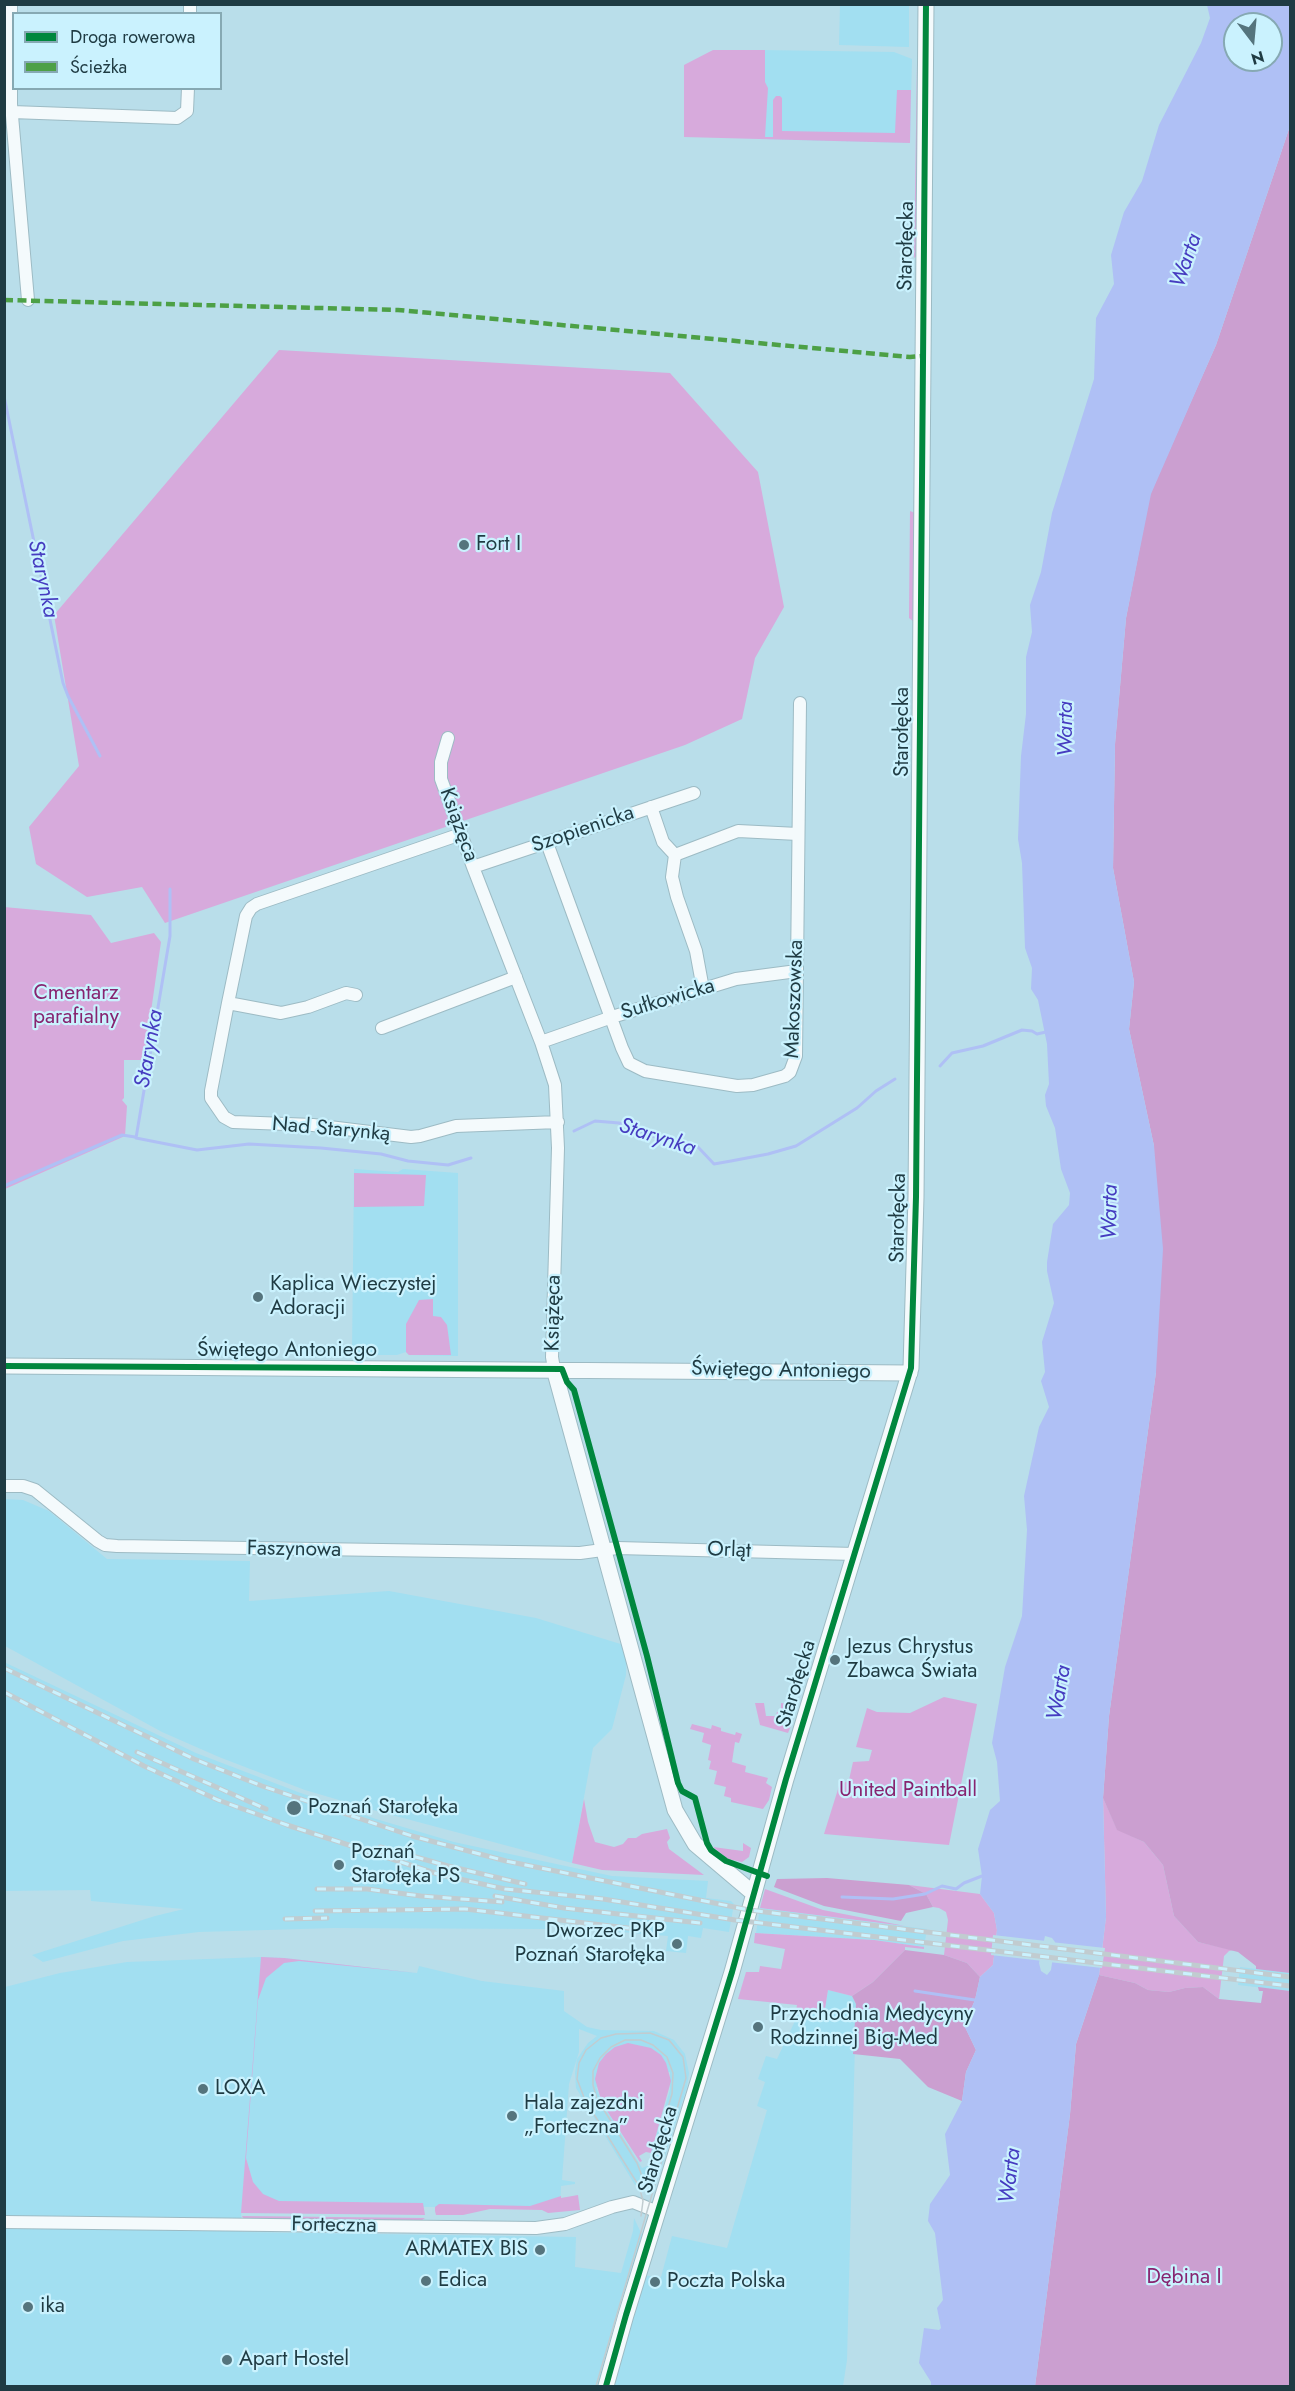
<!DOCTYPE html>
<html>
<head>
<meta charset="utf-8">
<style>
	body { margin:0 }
	#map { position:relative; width:1295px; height:2391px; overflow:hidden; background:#b9deea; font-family:Jost,sans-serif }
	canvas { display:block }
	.frame { position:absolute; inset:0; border:6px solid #1f3b43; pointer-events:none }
	.legend { position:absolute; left:12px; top:12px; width:210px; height:78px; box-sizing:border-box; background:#caf2fe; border:2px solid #86a9b3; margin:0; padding:8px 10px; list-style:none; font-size:18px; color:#1f3b43 }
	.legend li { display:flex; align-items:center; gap:12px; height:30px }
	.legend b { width:30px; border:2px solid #86a9b3 }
	.north { position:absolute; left:1223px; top:12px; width:60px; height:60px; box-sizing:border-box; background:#caf2fe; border:2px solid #86a9b3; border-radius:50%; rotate:164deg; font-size:16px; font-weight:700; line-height:24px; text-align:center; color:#1f3b43 }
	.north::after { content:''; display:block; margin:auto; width:21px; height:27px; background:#55747d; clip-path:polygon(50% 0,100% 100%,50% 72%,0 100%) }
</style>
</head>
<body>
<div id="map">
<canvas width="1295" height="2391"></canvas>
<div class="frame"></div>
<ul class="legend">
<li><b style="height:8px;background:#00873e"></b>Droga rowerowa</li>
<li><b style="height:8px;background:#4da046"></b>Ścieżka</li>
</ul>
<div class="north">N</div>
</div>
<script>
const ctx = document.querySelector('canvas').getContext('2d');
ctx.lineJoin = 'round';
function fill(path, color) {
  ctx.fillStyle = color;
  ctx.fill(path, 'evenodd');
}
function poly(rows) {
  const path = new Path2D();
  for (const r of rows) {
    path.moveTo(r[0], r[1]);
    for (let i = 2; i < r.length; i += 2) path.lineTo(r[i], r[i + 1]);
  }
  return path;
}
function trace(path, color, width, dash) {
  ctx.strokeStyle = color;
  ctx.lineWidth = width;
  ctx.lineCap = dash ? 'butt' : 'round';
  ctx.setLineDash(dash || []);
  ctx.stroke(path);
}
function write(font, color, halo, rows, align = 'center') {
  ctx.font = font + ' Jost,sans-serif';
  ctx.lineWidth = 4.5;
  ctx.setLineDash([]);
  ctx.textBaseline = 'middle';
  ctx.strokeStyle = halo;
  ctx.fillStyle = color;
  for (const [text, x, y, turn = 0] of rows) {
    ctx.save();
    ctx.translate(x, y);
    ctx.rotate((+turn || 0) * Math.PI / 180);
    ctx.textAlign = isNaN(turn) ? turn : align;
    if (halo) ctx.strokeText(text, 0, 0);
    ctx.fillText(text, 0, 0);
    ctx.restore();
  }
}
const built = poly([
	[840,5,909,5,909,47,839,45],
	[760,50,894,52,912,59,910,143,760,139],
	[354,1169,398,1172,403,1169,458,1173,458,1356,409,1355,406,1352,397,1355,352,1355],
	[5,1499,23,1500,49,1511,107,1559,250,1561,249,1601,389,1591,536,1618,627,1646,626,1675,612,1729,593,1748,572,1863,373,1810,305,1790,219,1757,162,1732,5,1646],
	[4,1662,196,1753,298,1792,376,1819,454,1842,612,1876,708,1881,706,1898,731,1901,734,1904,729,1932,703,1928,701,1938,688,1936,686,1953,666,1951,668,1936,609,1931,609,1927,561,1923,546,1923,546,1929,334,1928,199,1932,123,1941,43,1962,32,1955,155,1916,184,1909,91,1901,90,1890,5,1891],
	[760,1908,927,1929,924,1947,874,1940,756,1933],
	[261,1957,284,1958,417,1973,419,1966,482,1981,564,1991,564,2011,587,2027,601,2030,654,2031,674,2040,685,2054,689,2073,687,2087,660,2172,656,2176,635,2185,576,2088,575,2073,577,2059,588,2043,597,2036,579,2029,579,2052,569,2084,562,2180,575,2182,575,2184,561,2186,560,2209,242,2204,240,2232,576,2237,575,2267,621,2273,633,2231,634,2218,642,2235,631,2274,661,2277,672,2236,727,2248,767,2110,757,2106,765,2082,758,2079,766,2056,777,2059,794,2023,796,2011,824,2015,828,1990,852,1996,856,2004,847,2360,843,2386,5,2386,5,1987,60,1973,127,1962],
	[670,2072,670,2090,651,2153,650,2165,642,2168,602,2103,596,2087],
	[1240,1967,1290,1973,1290,1991,1238,1985]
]);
const green = poly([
	[713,50,765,50,765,82,768,88,765,137,773,137,773,100,776,96,780,96,782,98,782,131,895,133,897,90,911,90,910,143,684,137,684,65],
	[917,63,919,63,918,255,914,258],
	[279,350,670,373,758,472,784,607,755,658,742,719,685,745,165,923,142,887,87,897,36,864,29,827,79,766,54,615],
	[910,511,915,513,914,622,909,618],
	[4,907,91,915,111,943,154,933,161,942,144,1060,124,1060,124,1098,122,1100,127,1106,125,1136,5,1189],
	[354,1173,426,1175,424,1206,354,1207],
	[433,1299,433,1316,441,1317,447,1325,451,1355,409,1355,406,1352,406,1324,419,1300],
	[944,1697,977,1704,949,1845,824,1834,839,1786,849,1780,853,1762,869,1761,872,1750,856,1747,867,1708,877,1712,910,1713],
	[755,1703,764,1703,766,1716,776,1716,777,1712,781,1711,781,1703,788,1704,792,1711,792,1721,786,1721,786,1715,780,1715,779,1722,792,1723,788,1733,760,1725],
	[692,1724,711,1729,712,1725,721,1728,721,1731,735,1735,736,1732,742,1734,739,1743,735,1742,732,1762,746,1766,745,1772,768,1778,766,1783,772,1787,769,1800,763,1809,731,1802,731,1798,724,1796,726,1787,714,1784,717,1771,709,1769,711,1761,708,1760,711,1745,702,1742,704,1733,690,1729],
	[1103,1798,1117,1829,1144,1842,1163,1865,1174,1916,1198,1942,1233,1950,1229,1951,1224,1956,1219,1999,1203,1987,1185,1988,1169,1992,1148,1990,1135,1983,1099,1975,1106,1917],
	[584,1799,588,1822,595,1842,614,1847,623,1844,628,1838,636,1838,642,1834,667,1829,670,1838,667,1842,669,1849,704,1875,602,1870,572,1863],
	[743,1843,751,1848,749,1857,742,1862,728,1859,713,1847,743,1851],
	[909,1885,980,1894,994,1913,997,1930,993,1965,980,1977,967,1963,944,1955,948,1920,946,1912,939,1908,933,1907,926,1894],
	[765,1889,823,1910,905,1926,760,1908],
	[755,1933,874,1940,924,1947,924,1949,905,1947,905,1950,873,1982,852,1996,828,1990,824,2015,796,2011,797,2005,738,1999,746,1972,759,1972,760,1966,781,1969,785,1949,754,1943],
	[261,1957,284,1958,417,1973,299,1961,284,1963,266,1978,258,2000,246,2158,253,2182,263,2194,279,2201,423,2203,425,2215,241,2213],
	[628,2043,651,2048,661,2055,666,2063,671,2081,651,2153,646,2152,639,2156,642,2161,640,2162,602,2103,595,2079,599,2063,606,2054,615,2047],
	[578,2195,580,2210,548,2213,542,2210,490,2209,463,2215,436,2215,435,2211,435,2207,439,2204,530,2206,561,2196,561,2198],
	[242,2216,425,2218,421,2221,244,2219]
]);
const forest = poly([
	[1290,126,1290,1973,1256,1969,1256,1966,1238,1952,1198,1942,1174,1916,1163,1865,1144,1842,1117,1830,1103,1798,1109,1716,1156,1372,1154,1146,1129,1029,1134,982,1113,868,1115,744,1126,618,1150,494,1216,345],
	[827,1878,909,1885,926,1894,933,1907,906,1913,901,1921,824,1906,774,1887,777,1879],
	[905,1950,944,1955,967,1963,980,1977,975,2000,964,2025,976,2050,966,2072,962,2101,928,2087,900,2059,853,2054,856,2004,852,1996,873,1982],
	[1099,1975,1135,1983,1148,1990,1169,1992,1185,1988,1203,1987,1219,1999,1261,2003,1263,1991,1259,1991,1258,1987,1290,1991,1290,2386,1035,2386,1070,2114,1076,2044]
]);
const water = poly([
	[1207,5,1290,5,1290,126,1216,345,1151,494,1126,618,1115,744,1113,868,1134,982,1129,1029,1154,1146,1163,1249,1156,1372,1109,1716,1103,1798,1106,1917,1099,1975,1076,2044,1070,2114,1035,2386,931,2386,931,2382,919,2363,924,2328,939,2330,941,2328,937,2308,943,2300,935,2233,928,2221,930,2204,950,2175,945,2134,962,2101,966,2072,976,2050,964,2025,975,2000,980,1977,993,1965,997,1930,994,1913,980,1894,982,1876,978,1849,990,1810,1000,1801,997,1762,992,1743,1005,1667,1022,1616,1027,1530,1024,1496,1039,1427,1049,1407,1041,1381,1045,1372,1042,1342,1054,1303,1047,1271,1047,1262,1053,1224,1069,1205,1070,1193,1061,1169,1055,1128,1046,1106,1045,1095,1049,1084,1047,1044,1038,1000,1031,989,1032,968,1025,948,1022,863,1018,839,1021,756,1026,714,1026,657,1032,632,1030,605,1041,572,1052,513,1094,379,1096,318,1114,284,1111,255,1124,212,1142,181,1159,125,1201,43,1210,18],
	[1235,24,1271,24,1271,60,1235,60],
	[1045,1936,1052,1938,1055,1942,1051,1970,1047,1975,1041,1971,1039,1963]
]);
const pier = poly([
	[993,1935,1046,1941,1043,1961,991,1955],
	[1051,1942,1105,1948,1102,1968,1049,1962]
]);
const stream = poly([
	[4,396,63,683,68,696,100,756],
	[170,889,170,936,136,1138,197,1150,249,1144,321,1148,381,1154,408,1161,448,1165,471,1158],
	[940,1066,952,1053,983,1046,1022,1030,1032,1031,1037,1034,1046,1032],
	[574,1131,595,1121,619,1123,658,1138,683,1141,697,1146,714,1164,731,1161,768,1154,796,1146,857,1108,876,1091,895,1079],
	[4,1186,122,1135,135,1137],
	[842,1897,893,1899,925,1894,942,1886,956,1889,964,1883,982,1876],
	[915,1991,975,2000]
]);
const minor = poly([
	[11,4,11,104,28,300],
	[190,4,190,14],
	[12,112,177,118,187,111,188,88],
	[448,738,441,762,441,779,473,867,541,1042,555,1085,558,1148,552,1357,554,1369],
	[651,807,663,842,675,855],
	[461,834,257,904,251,908,246,916,228,1003,211,1091,211,1098,224,1117,233,1122,313,1125,411,1137,420,1136,456,1126,558,1122],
	[547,843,622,1048,629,1063,645,1071,737,1086,753,1085,785,1076,790,1072,796,1056,800,703],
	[675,855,672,877,677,897,696,951,703,989],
	[675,855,738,831,798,834],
	[473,867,694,793],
	[228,1003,281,1013,308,1007,346,993,356,995],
	[382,1028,516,977],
	[541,1042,612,1017,736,979,797,971],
	[4,1486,23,1486,35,1490,98,1541,105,1545,117,1546,580,1553,617,1548,855,1554],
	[4,2222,536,2228,565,2224,612,2207,633,2202,658,2212]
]);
const tertiary = poly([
	[4,1366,910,1373],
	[554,1369,675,1810,695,1844,754,1894],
	[606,2386,626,2315,732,1972,786,1779,911,1368,916,1197,926,4]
]);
const tram = poly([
	[645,2184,637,2163,597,2099,593,2085,593,2071,600,2058,611,2047,625,2040,641,2040,653,2045,667,2057,673,2073,672,2094,654,2154,652,2171],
	[596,2386,686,2078,683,2057,669,2040,650,2033,616,2034,601,2038,586,2050,579,2063,577,2079,585,2100,639,2186,643,2201,641,2216]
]);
const rail = poly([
	[4,1668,194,1759,262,1786,412,1836,506,1861,749,1910,1290,1977],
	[4,1692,144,1766,218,1800,287,1825,441,1875,505,1889,603,1899,735,1920,1290,1986],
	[137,1752,266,1809],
	[380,1847,448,1866,525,1884],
	[317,1889,367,1889,421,1896,502,1902],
	[495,1896,564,1908,700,1923],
	[315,1911,465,1909,645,1930],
	[285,1919,327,1918]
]);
const quiet = poly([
	[4,300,398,310,910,357,923,356]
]);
const cycleway = poly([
	[4,1366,562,1369,567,1382,574,1390,647,1656,678,1783,682,1791,695,1798,707,1843,711,1850,726,1861,767,1876],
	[606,2386,626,2315,732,1972,786,1779,911,1368,916,1197,926,4]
]);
const markers = [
	[464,545,6,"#55747d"],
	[258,1297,6,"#55747d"],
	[835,1660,6,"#55747d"],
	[294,1808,8,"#55747d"],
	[339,1865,6,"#55747d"],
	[677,1944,6,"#55747d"],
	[758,2027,6,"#55747d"],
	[203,2089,6,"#55747d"],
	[512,2116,6,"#55747d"],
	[540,2250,6,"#55747d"],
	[426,2281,6,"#55747d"],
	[655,2282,6,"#55747d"],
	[28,2307,6,"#55747d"],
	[227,2360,6,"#55747d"]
];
const streetNames = [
	["Starołęcka",907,246,-89],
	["Starołęcka",903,732,-90],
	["Książęca",458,825,70],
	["Szopienicka",583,830,-19],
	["Makoszowska",795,999,-88],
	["Sułkowicka",668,1000,-17],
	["Nad Starynką",331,1130,5],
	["Starołęcka",899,1218,-89],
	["Książęca",554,1313,-89],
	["Świętego Antoniego",287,1351],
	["Świętego Antoniego",781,1371,1],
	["Faszynowa",294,1550,1],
	["Orląt",729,1551,2],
	["Starołęcka",797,1684,-73],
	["Starołęcka",659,2150,-73],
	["Forteczna",334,2226,1]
];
const poiNames = [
	["Fort I",476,545],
	["Kaplica Wieczystej",270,1285],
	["Adoracji",270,1309],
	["Jezus Chrystus",847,1648],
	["Zbawca Świata",847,1672],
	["Poznań Starołęka",308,1808],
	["Poznań",351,1853],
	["Starołęka PS",351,1877],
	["Dworzec PKP",665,1932,"right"],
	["Poznań Starołęka",665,1956,"right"],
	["Przychodnia Medycyny",770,2015],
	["Rodzinnej Big-Med",770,2039],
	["LOXA",215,2089],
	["Hala zajezdni",524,2104],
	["„Forteczna”",524,2128],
	["ARMATEX BIS",528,2250,"right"],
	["Edica",438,2281],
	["Poczta Polska",667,2282],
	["ika",40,2307],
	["Apart Hostel",239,2360]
];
const parkNames = [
	["Cmentarz",76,994],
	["parafialny",76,1018],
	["United Paintball",908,1791],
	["Dębina I",1184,2278]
];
const waterNames = [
	["Warta",1187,261,-71],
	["Starynka",42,579,78],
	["Warta",1067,729,-90],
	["Starynka",150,1049,-80],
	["Starynka",657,1138,18],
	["Warta",1111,1212,-89],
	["Warta",1060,1693,-80],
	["Warta",1011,2176,-83]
];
fill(built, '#a2dff1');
fill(green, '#d7aadc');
fill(forest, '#cb9fd0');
fill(water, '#afc0f5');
fill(pier, '#b9deea');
trace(stream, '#afc0f5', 3);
trace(minor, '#9dbbc4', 14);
trace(tertiary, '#9dbbc4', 17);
trace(minor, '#f4fafc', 12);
trace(tertiary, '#f4fafc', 15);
trace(tram, '#c1ccd0', 1.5);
trace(rail, '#c1ccd0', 5);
trace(rail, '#caf2fe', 3, [9]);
trace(quiet, '#4da046', 4.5, [9, 4.5]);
trace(cycleway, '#00873e', 6);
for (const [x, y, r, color] of markers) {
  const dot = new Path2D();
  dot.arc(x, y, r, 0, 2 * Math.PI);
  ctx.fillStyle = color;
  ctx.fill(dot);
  trace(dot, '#caf2fe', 2);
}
write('21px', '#1f3b43', '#caf2fe', streetNames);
write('21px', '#1f3b43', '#caf2fe', poiNames, 'left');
write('21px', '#872470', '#caf2fe', parkNames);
write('italic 22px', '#463cc0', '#caf2fe', waterNames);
</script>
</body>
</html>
